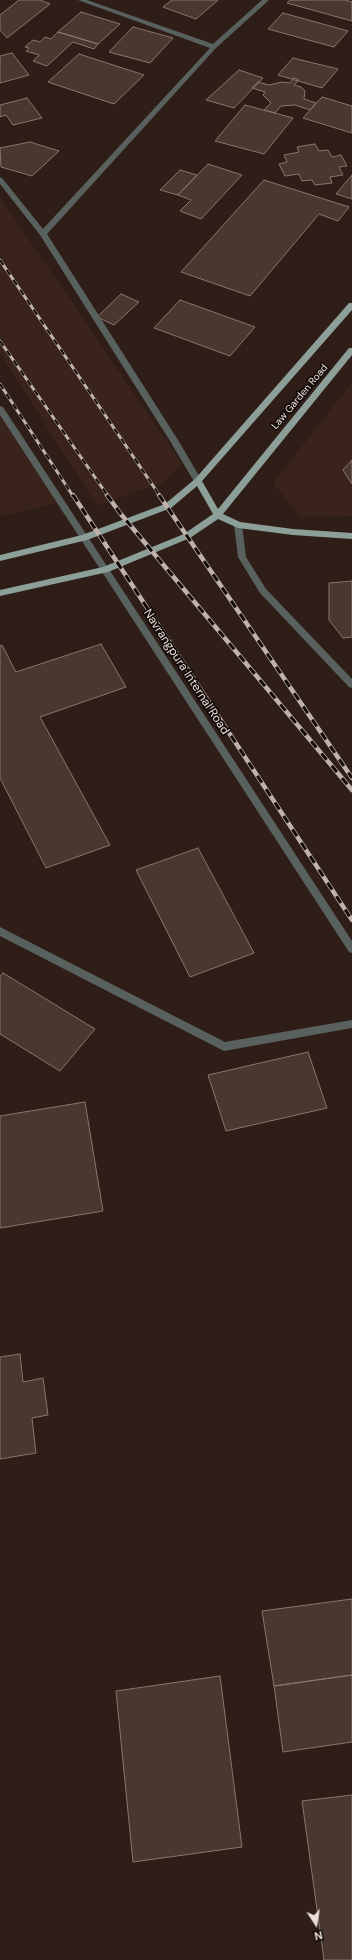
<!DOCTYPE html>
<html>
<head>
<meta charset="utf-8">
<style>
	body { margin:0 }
	#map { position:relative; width:352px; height:1960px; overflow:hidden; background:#2f1e18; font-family:"DM Sans",sans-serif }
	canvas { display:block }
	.north { position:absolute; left:296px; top:1904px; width:40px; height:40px; -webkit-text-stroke:3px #120a08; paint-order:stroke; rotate:168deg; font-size:11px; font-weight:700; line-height:16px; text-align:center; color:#e9ded9 }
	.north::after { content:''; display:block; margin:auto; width:14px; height:18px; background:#e9ded9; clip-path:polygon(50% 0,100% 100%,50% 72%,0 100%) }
</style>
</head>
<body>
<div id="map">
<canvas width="352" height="1960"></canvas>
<div class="north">N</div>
</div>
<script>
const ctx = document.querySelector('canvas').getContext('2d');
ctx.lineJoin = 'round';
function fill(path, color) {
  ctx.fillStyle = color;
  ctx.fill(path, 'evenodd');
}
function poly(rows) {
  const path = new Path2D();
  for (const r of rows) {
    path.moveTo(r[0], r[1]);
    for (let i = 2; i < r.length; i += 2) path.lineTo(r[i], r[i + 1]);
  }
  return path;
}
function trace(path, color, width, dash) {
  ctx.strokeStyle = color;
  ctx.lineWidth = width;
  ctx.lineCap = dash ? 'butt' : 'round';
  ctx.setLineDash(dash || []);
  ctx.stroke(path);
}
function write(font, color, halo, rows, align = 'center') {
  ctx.font = font + ' "DM Sans",sans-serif';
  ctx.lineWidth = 3.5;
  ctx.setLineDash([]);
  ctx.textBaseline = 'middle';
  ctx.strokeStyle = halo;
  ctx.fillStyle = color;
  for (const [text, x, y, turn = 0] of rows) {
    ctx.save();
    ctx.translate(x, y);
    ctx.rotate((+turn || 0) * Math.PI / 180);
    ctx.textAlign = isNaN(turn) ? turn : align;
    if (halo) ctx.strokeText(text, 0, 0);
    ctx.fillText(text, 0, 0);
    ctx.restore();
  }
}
const built = poly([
	[0,197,182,464,164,482,97,506,0,353],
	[352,383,352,516,300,517,273,483],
	[0,405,62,502,0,516]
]);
const building = poly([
	[19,0,40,0,50,4,7,38,0,30,0,15,19,0],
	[172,0,218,0,196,19,163,7,172,0],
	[290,0,345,0,352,2,352,21,287,3,290,0],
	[81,12,120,24,98,44,58,32,81,12],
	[283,13,348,31,334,47,268,29,283,13],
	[133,27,173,38,150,63,109,52,133,27],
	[58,32,98,44,94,49,73,42,47,66,33,61,39,55,26,51,29,48,25,47,33,40,40,42,45,37,51,39,58,32],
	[12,53,29,75,0,83,0,56,12,53],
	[79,54,144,75,114,104,48,82,79,54],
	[293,58,338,69,322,88,278,75,293,58],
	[239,70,263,78,234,108,206,100,239,70],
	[294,78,299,80,294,85,301,87,305,91,304,99,316,103,310,110,295,105,281,106,275,113,264,110,271,103,263,95,265,92,252,88,258,82,269,85,282,82,290,83,294,78],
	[322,97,352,106,352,133,303,118,322,97],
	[27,98,42,118,13,125,6,115,0,117,0,105,27,98],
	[245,105,293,118,264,154,215,141,245,105],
	[30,142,59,151,32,176,1,167,0,148,30,142],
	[315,144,319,151,328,150,332,157,341,155,347,166,339,167,343,175,330,177,332,183,315,185,312,180,302,181,299,174,285,176,279,164,287,162,284,155,299,152,297,147,315,144],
	[208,164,242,175,201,219,180,211,191,200,178,195,208,164],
	[180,170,197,175,178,195,160,190,180,170],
	[352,175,352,199,336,194,352,175],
	[264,180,349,207,338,221,319,214,250,296,181,272,264,180],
	[121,294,139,302,114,325,97,317,121,294],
	[180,300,255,327,230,356,154,328,180,300],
	[352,460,352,484,343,470,352,460],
	[352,581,352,637,343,638,329,620,329,583,352,581],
	[101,644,126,687,40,717,110,845,46,868,0,778,0,646,2,645,16,672,101,644],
	[198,848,254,953,190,977,136,870,198,848],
	[3,973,95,1029,60,1071,0,1034,0,976,3,973],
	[308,1052,327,1108,226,1131,208,1075,308,1052],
	[85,1102,103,1211,0,1228,0,1116,85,1102],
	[20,1354,23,1382,43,1378,48,1415,32,1418,36,1453,0,1459,0,1357,20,1354],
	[352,1599,352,1675,274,1686,262,1611,352,1599],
	[352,1675,352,1742,283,1752,274,1686,352,1675],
	[220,1676,242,1847,133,1862,116,1691,220,1676],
	[352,1795,352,1960,324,1960,302,1801,352,1795]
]);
const minor = poly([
	[78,0,87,0,213,44,262,0,269,0,216,48,47,234,178,440,202,481,198,484,195,483,170,441,40,235,0,184,0,177,2,178,43,229,210,48,78,0],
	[0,406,3,407,352,941,352,953,349,952,0,415,0,406],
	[238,522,242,525,246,557,266,589,352,679,352,688,349,687,260,593,238,557,234,525,238,522],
	[0,927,225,1042,352,1020,352,1028,224,1051,0,936,0,927]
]);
const major = poly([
	[349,303,352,303,352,310,202,481,218,509,349,348,352,348,352,355,223,514,240,522,293,529,352,533,352,539,293,535,238,528,218,519,190,538,108,572,0,596,0,590,103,567,184,534,213,514,197,486,171,508,87,540,0,561,0,555,82,535,165,504,195,479,349,303]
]);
const railFar1 = poly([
	[0,260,160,496],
	[0,341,108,496],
	[0,384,73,496]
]);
const rail = poly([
	[73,495,352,920],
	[107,495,120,513,352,790],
	[159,495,352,778]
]);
const farStreetnames = [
	["Law Garden Road",300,397,-50]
];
const streetNames = [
	["Navrangpura Internal Road",186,672,57]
];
fill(built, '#3a231a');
fill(building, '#493730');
trace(building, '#8a766d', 1);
fill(minor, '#58615e');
fill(major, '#8ca099');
trace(railFar1, '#beb2ac', 3);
trace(rail, '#beb2ac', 4.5);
trace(railFar1, '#120a08', 2, [6]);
trace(rail, '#120a08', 3, [8]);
write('10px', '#e9ded9', '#120a08', farStreetnames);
write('12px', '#e9ded9', '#120a08', streetNames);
</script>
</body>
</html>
